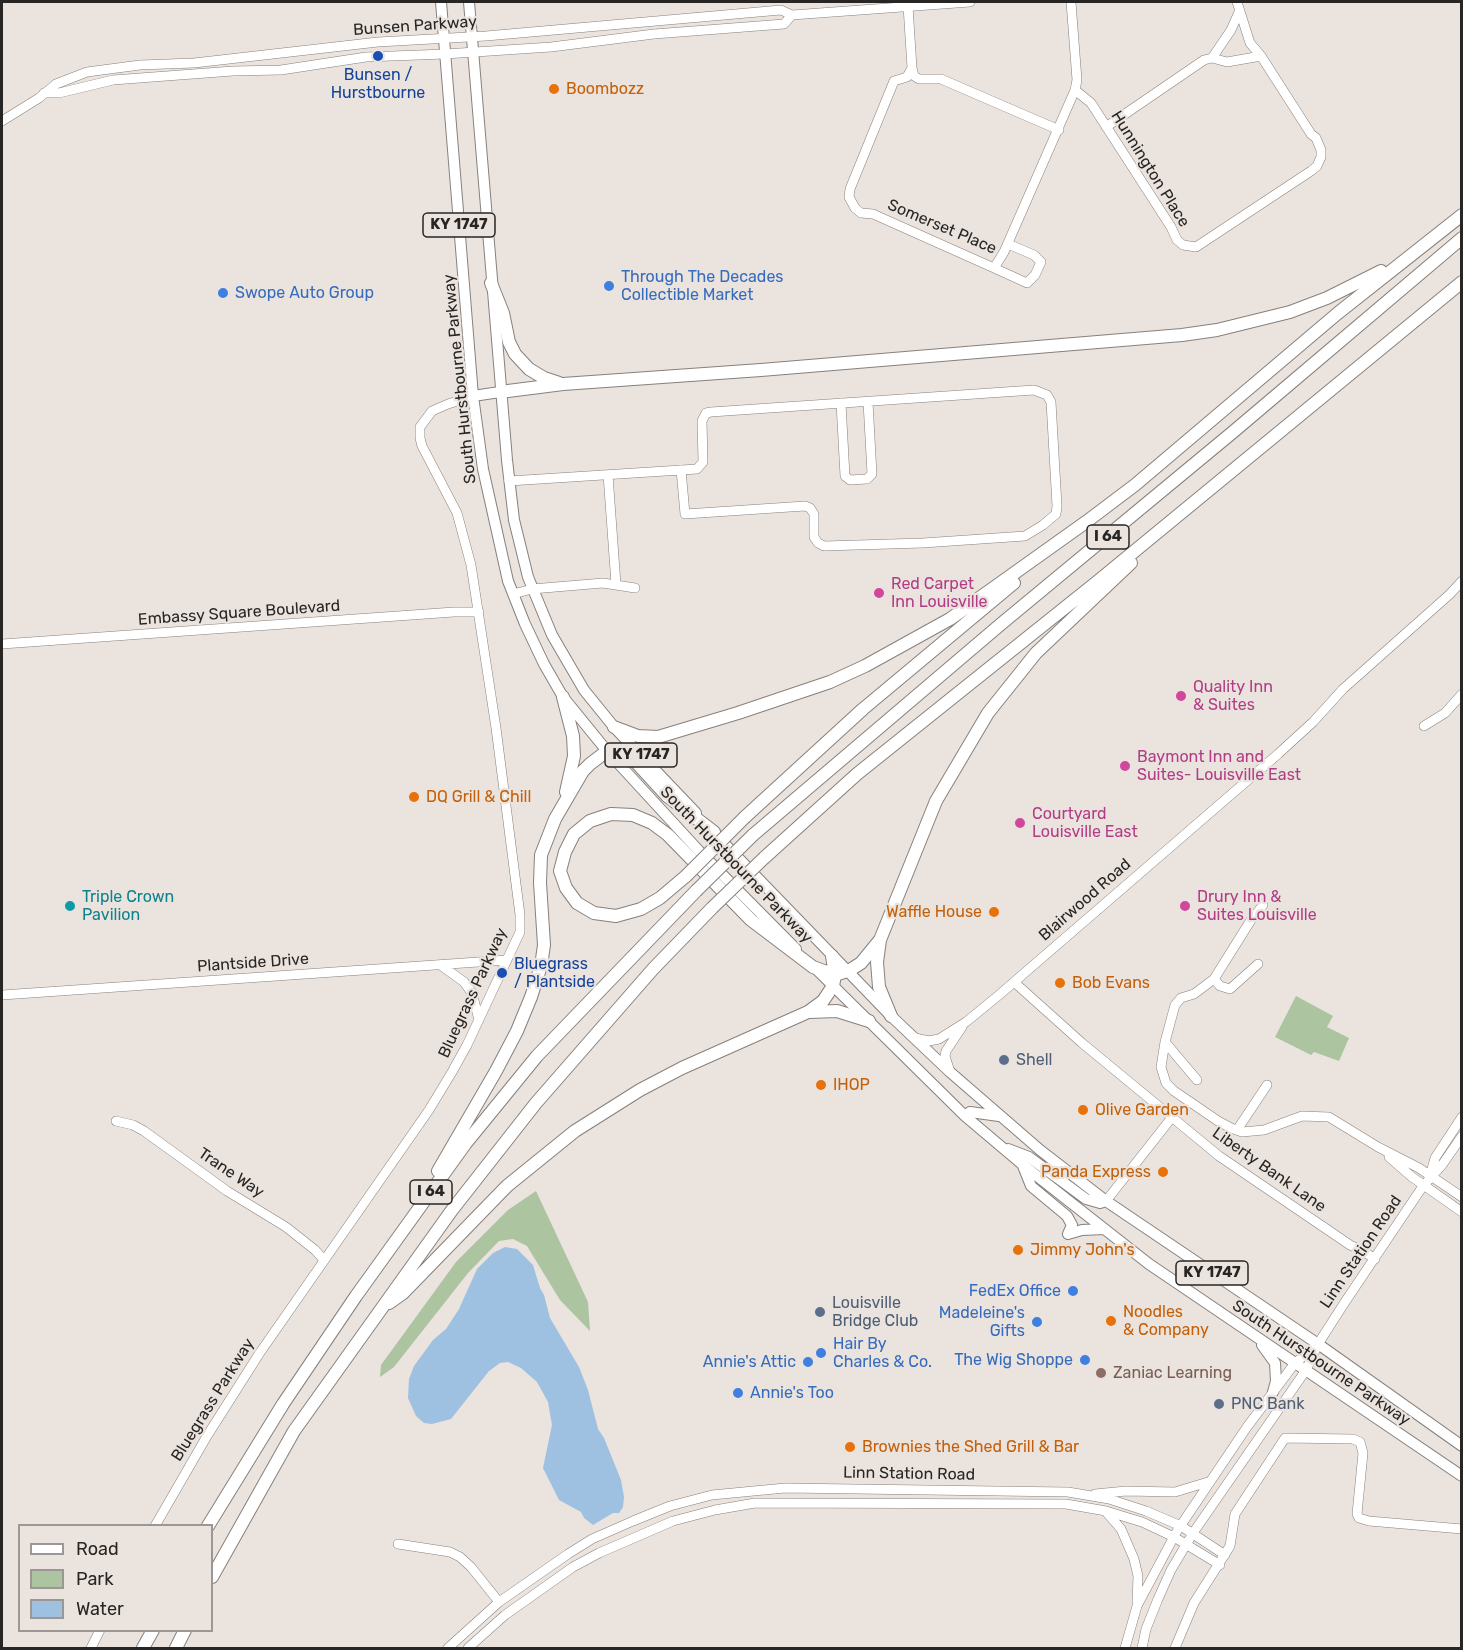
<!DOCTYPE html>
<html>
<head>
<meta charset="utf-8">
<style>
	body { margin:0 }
	#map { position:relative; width:1463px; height:1650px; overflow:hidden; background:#eae3de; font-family:Rubik,sans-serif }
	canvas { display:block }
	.frame { position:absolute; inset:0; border:3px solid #282624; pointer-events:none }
	.legend { position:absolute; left:18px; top:1524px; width:195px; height:108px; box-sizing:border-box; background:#eae3de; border:2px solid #9c9794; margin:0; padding:8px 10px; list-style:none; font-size:18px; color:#282624 }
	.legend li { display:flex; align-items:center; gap:12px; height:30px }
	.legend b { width:30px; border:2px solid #9c9794 }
</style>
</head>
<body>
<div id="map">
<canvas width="1463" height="1650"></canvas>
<div class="frame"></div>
<ul class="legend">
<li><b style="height:8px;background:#fff"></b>Road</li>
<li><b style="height:16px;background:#acc4a0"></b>Park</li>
<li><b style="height:16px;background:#9ec0e1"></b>Water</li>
</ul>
</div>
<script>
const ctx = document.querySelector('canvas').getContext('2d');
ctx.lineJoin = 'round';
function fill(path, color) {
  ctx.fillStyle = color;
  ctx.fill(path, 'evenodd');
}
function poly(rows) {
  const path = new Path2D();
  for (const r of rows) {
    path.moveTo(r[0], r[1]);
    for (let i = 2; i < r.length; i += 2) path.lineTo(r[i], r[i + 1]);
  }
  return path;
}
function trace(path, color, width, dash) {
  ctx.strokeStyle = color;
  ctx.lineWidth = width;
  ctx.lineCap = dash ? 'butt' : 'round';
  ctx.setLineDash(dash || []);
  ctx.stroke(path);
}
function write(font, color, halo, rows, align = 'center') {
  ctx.font = font + ' Rubik,sans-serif';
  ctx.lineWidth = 4.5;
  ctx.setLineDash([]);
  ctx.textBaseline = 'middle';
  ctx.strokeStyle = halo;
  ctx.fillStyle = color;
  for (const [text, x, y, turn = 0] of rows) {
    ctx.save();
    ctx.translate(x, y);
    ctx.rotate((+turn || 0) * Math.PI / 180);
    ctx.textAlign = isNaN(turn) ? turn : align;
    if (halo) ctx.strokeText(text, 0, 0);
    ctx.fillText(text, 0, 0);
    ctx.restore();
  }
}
const green = poly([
	[1296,996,1333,1016,1327,1027,1349,1038,1339,1061,1314,1052,1311,1055,1275,1037],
	[536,1191,588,1302,590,1331,560,1300,527,1246,513,1239,499,1241,468,1273,394,1367,380,1377,381,1365,456,1262,508,1210]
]);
const water = poly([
	[505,1247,517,1249,533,1265,540,1288,544,1295,550,1318,579,1367,588,1390,598,1429,604,1438,621,1480,624,1497,623,1507,619,1513,613,1513,593,1525,584,1518,581,1512,559,1500,543,1468,552,1425,548,1402,537,1382,521,1368,508,1362,500,1363,489,1371,451,1419,432,1424,424,1423,416,1416,408,1398,409,1379,414,1366,433,1340,446,1329,459,1309,477,1269,493,1253]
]);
const minor = poly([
	[908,6,912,68,907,77,894,81,850,189,849,197,855,208,861,213,873,214,994,268,1004,252,1075,90,1077,80,1071,2],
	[1212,58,1231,30,1239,12],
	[912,68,914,76,919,79,941,79,1059,130],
	[1075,90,1091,103,1171,227,1177,240,1183,245,1196,247,1311,171,1317,166,1321,157,1321,150,1316,138,1311,134,1261,56,1250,43,1237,2],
	[44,93,59,93,113,80,233,71,281,70,366,57,445,54,551,47,654,34,784,24,792,15],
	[2,121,39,98,56,84,87,72,140,65,194,63,378,42,486,36,781,10,792,15,970,2],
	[1106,127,1204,60,1212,58,1227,62,1261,56],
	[994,268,1027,283,1035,275,1041,262,1034,255,1008,244],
	[841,403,845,476,850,480,867,479,872,474,868,402],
	[608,475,616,584],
	[509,481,697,469,703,462,702,421,706,413,711,412,1034,390,1047,395,1051,402,1057,506,1056,514,1043,525,1025,536,923,543,824,546,818,543,814,537,814,514,810,508,805,506,685,514,681,470],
	[513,594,532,589,603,583,635,588],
	[2,644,454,612,479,612],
	[1424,726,1445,713,1462,694],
	[1263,905,1251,920,1214,979,1194,994,1181,998,1175,1005,1165,1042,1161,1067,1166,1083,1174,1091,1218,1121,1231,1128,1242,1132,1264,1130,1302,1116,1329,1117,1378,1147,1419,1168,1462,1197],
	[442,966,464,982,472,993,479,1020],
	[1214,979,1220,986,1230,989,1258,964],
	[1014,982,1082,1043,1219,1156,1350,1245,1363,1251,1375,1259],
	[2,995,507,960],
	[915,1038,929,1041,939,1039,966,1022,999,995,1278,754,1313,722,1343,689,1450,594,1462,581],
	[1165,1042,1197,1080],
	[950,1072,945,1056,946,1051,962,1027],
	[116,1121,133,1125,144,1131,227,1191,286,1227,315,1250,324,1260],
	[1237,1130,1267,1085],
	[1389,1157,1412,1177,1462,1212],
	[1430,1176,1435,1158,1462,1117],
	[1106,1201,1173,1116],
	[1095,1494,1126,1491,1175,1492,1208,1482],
	[1107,1513,1121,1529,1134,1559,1138,1576,1137,1602],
	[155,1526,207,1436,259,1354,429,1110,452,1072,467,1045,520,932,520,915,496,728,471,565,457,513,422,446,420,438,420,427,432,411,448,404,473,396],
	[398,1544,450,1552,460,1557,471,1567,499,1602],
	[91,1648,100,1630],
	[448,1648,499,1602,568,1554,592,1539,633,1521,670,1506,712,1495,785,1488,1068,1492,1109,1499,1146,1511,1181,1526,1225,1555],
	[468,1648,505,1615,573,1567,599,1553,673,1521,715,1510,755,1503,1066,1504,1106,1511,1142,1522,1174,1537,1220,1565],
	[1125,1648,1137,1606,1177,1531,1247,1427,1295,1363,1316,1346],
	[1142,1648,1146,1629,1158,1599,1171,1570,1193,1533,1306,1370,1318,1344,1345,1302,1423,1186,1442,1165,1462,1136],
	[1175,1648,1194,1603,1230,1546,1235,1514,1285,1438,1353,1439,1360,1442,1363,1453,1357,1514,1359,1518,1369,1521,1462,1529]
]);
const major = poly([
	[441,2,473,396,483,469,508,581,525,624,544,664,563,697,607,751,699,851,796,949],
	[469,2,507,460,514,520,528,577,552,635,584,690,614,727,696,813],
	[473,396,500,392],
	[717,836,891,1016,950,1072,1040,1150,1106,1201,1318,1344,1462,1446],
	[815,968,965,1116,1023,1165,1149,1264,1462,1476],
	[965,1116,970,1112,999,1116],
	[1008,1149,1029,1157,1086,1199,1100,1203,1106,1201],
	[1023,1166,1031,1186,1067,1216,1072,1225,1068,1234],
	[1068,1234,1082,1230,1104,1229],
	[1262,1345,1275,1363,1276,1381,1273,1392]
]);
const highway = poly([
	[491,283,503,313,509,342,515,354,529,369,544,378,559,383],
	[500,392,563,384,761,370,1182,335,1217,330,1290,312,1327,298,1381,271],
	[563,697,573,736,574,756,566,792],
	[614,727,638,736,658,737,738,713,830,682,865,666,950,619,1086,522,1135,485,1338,313,1462,215],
	[745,817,863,709,1014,583],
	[753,835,1001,624,1233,432,1462,238],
	[764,858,857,774,1097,582,1462,282],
	[686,876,660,898,641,909,616,916,594,913,577,903,566,888,560,871,565,852,574,834,590,821,611,814,633,815,652,823,668,835,751,920,813,967,835,975,850,970,861,963,879,941],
	[809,1012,837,1011,869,1021],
	[891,1016,879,987,877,962,880,940,936,801,988,713,1036,653,1131,563],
	[438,1171,496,1071,517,1031,531,997,541,966,544,945,540,883,541,855,555,819,583,771,590,764,607,751,625,753,634,760,667,796,714,832],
	[389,1303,403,1293,507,1186,575,1131,640,1090,682,1068,808,1012,823,1001,833,986,835,975,832,956],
	[208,1526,283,1404,356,1296,466,1143,537,1056,696,891],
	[212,1577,294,1431,452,1210,536,1103,653,969,712,908],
	[143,1648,153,1630],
	[176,1648,185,1630]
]);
const highwayBridge = poly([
	[686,876,745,817],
	[696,891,753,835],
	[712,908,764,858]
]);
const markers = [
	[378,56,6,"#1a4fb4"],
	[554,89,6,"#e8710a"],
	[609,286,6,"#3f7fe0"],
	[223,293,6,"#3f7fe0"],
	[879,593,6,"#d1479c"],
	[1181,696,6,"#d1479c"],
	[1125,766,6,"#d1479c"],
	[414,797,6,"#e8710a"],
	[1020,823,6,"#d1479c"],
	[70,906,6,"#0f9aa8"],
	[1185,906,6,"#d1479c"],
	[994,912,6,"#e8710a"],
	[502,973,6,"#1a4fb4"],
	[1060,983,6,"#e8710a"],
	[1004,1060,6,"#5c6f8a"],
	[821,1085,6,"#e8710a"],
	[1083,1110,6,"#e8710a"],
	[1163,1172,6,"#e8710a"],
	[1018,1250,6,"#e8710a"],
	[1073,1291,6,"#3f7fe0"],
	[820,1312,6,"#5c6f8a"],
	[1111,1321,6,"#e8710a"],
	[1037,1322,6,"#3f7fe0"],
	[821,1353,6,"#3f7fe0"],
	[1085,1360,6,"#3f7fe0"],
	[808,1362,6,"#3f7fe0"],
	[1101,1373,6,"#8d6e63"],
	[738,1393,6,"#3f7fe0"],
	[1219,1404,6,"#5c6f8a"],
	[850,1447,6,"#e8710a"]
];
const shields = [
	[459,225,72],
	[1108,537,42],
	[641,755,72],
	[431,1192,42],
	[1212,1273,72]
];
const shieldNames = [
	["KY 1747",459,225],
	["I 64",1108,537],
	["KY 1747",641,755],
	["I 64",431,1192],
	["KY 1747",1212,1273]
];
const streetNames = [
	["Bunsen Parkway",415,26,-4],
	["Hunnington Place",1150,169,58],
	["Somerset Place",942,227,23],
	["South Hurstbourne Parkway",460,379,-96],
	["Embassy Square Boulevard",239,613,-4],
	["South Hurstbourne Parkway",736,865,46],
	["Blairwood Road",1085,900,-41],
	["Plantside Drive",253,963,-4],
	["Bluegrass Parkway",473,993,-65],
	["Liberty Bank Lane",1269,1170,35],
	["Trane Way",231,1173,34],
	["Linn Station Road",1361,1252,-56],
	["South Hurstbourne Parkway",1321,1363,34],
	["Bluegrass Parkway",213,1400,-58],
	["Linn Station Road",909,1474,1]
];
const transitNames = [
	["Bunsen /",378,75],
	["Hurstbourne",378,93],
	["Bluegrass",514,964,"left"],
	["/ Plantside",514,982,"left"]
];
const foodNames = [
	["Boombozz",566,89],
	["DQ Grill & Chill",426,797],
	["Waffle House",982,912,"right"],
	["Bob Evans",1072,983],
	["IHOP",833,1085],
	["Olive Garden",1095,1110],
	["Panda Express",1151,1172,"right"],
	["Jimmy John's",1030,1250],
	["Noodles",1123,1312],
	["& Company",1123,1330],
	["Brownies the Shed Grill & Bar",862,1447]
];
const shopNames = [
	["Through The Decades",621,277],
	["Collectible Market",621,295],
	["Swope Auto Group",235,293],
	["FedEx Office",1061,1291,"right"],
	["Madeleine's",1025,1313,"right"],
	["Gifts",1025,1331,"right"],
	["Hair By",833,1344],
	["Charles & Co.",833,1362],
	["The Wig Shoppe",1073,1360,"right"],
	["Annie's Attic",796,1362,"right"],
	["Annie's Too",750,1393]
];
const hotelNames = [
	["Red Carpet",891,584],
	["Inn Louisville",891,602],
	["Quality Inn",1193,687],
	["& Suites",1193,705],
	["Baymont Inn and",1137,757],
	["Suites- Louisville East",1137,775],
	["Courtyard",1032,814],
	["Louisville East",1032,832],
	["Drury Inn &",1197,897],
	["Suites Louisville",1197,915]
];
const cultureNames = [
	["Triple Crown",82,897],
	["Pavilion",82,915]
];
const serviceNames = [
	["Shell",1016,1060],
	["Louisville",832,1303],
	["Bridge Club",832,1321],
	["PNC Bank",1231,1404]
];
const educationNames = [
	["Zaniac Learning",1113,1373]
];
fill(green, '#acc4a0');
fill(water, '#9ec0e1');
trace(minor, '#87807c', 10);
trace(major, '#87807c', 12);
trace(highway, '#87807c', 14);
trace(minor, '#fff', 9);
trace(major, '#fff', 10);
trace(highway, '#fff', 12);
trace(highwayBridge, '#87807c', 14, []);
trace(highwayBridge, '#fff', 12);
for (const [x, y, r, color] of markers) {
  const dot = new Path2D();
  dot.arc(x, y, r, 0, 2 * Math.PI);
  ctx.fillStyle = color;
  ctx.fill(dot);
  trace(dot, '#eae3de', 2);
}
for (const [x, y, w] of shields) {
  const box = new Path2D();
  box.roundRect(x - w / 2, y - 12, w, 24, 4.5);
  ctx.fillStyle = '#eae3de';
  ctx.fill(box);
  trace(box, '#282624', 1.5);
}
write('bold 15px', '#282624', null, shieldNames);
write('16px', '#282624', '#eae3de', streetNames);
write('16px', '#164399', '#eae3de', transitNames);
write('16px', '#c56008', '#eae3de', foodNames, 'left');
write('16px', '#366cbe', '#eae3de', shopNames, 'left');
write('16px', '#b23c85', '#eae3de', hotelNames, 'left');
write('16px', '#0d838f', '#eae3de', cultureNames, 'left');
write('16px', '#4e5e75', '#eae3de', serviceNames, 'left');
write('16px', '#785e54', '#eae3de', educationNames, 'left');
</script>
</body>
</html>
